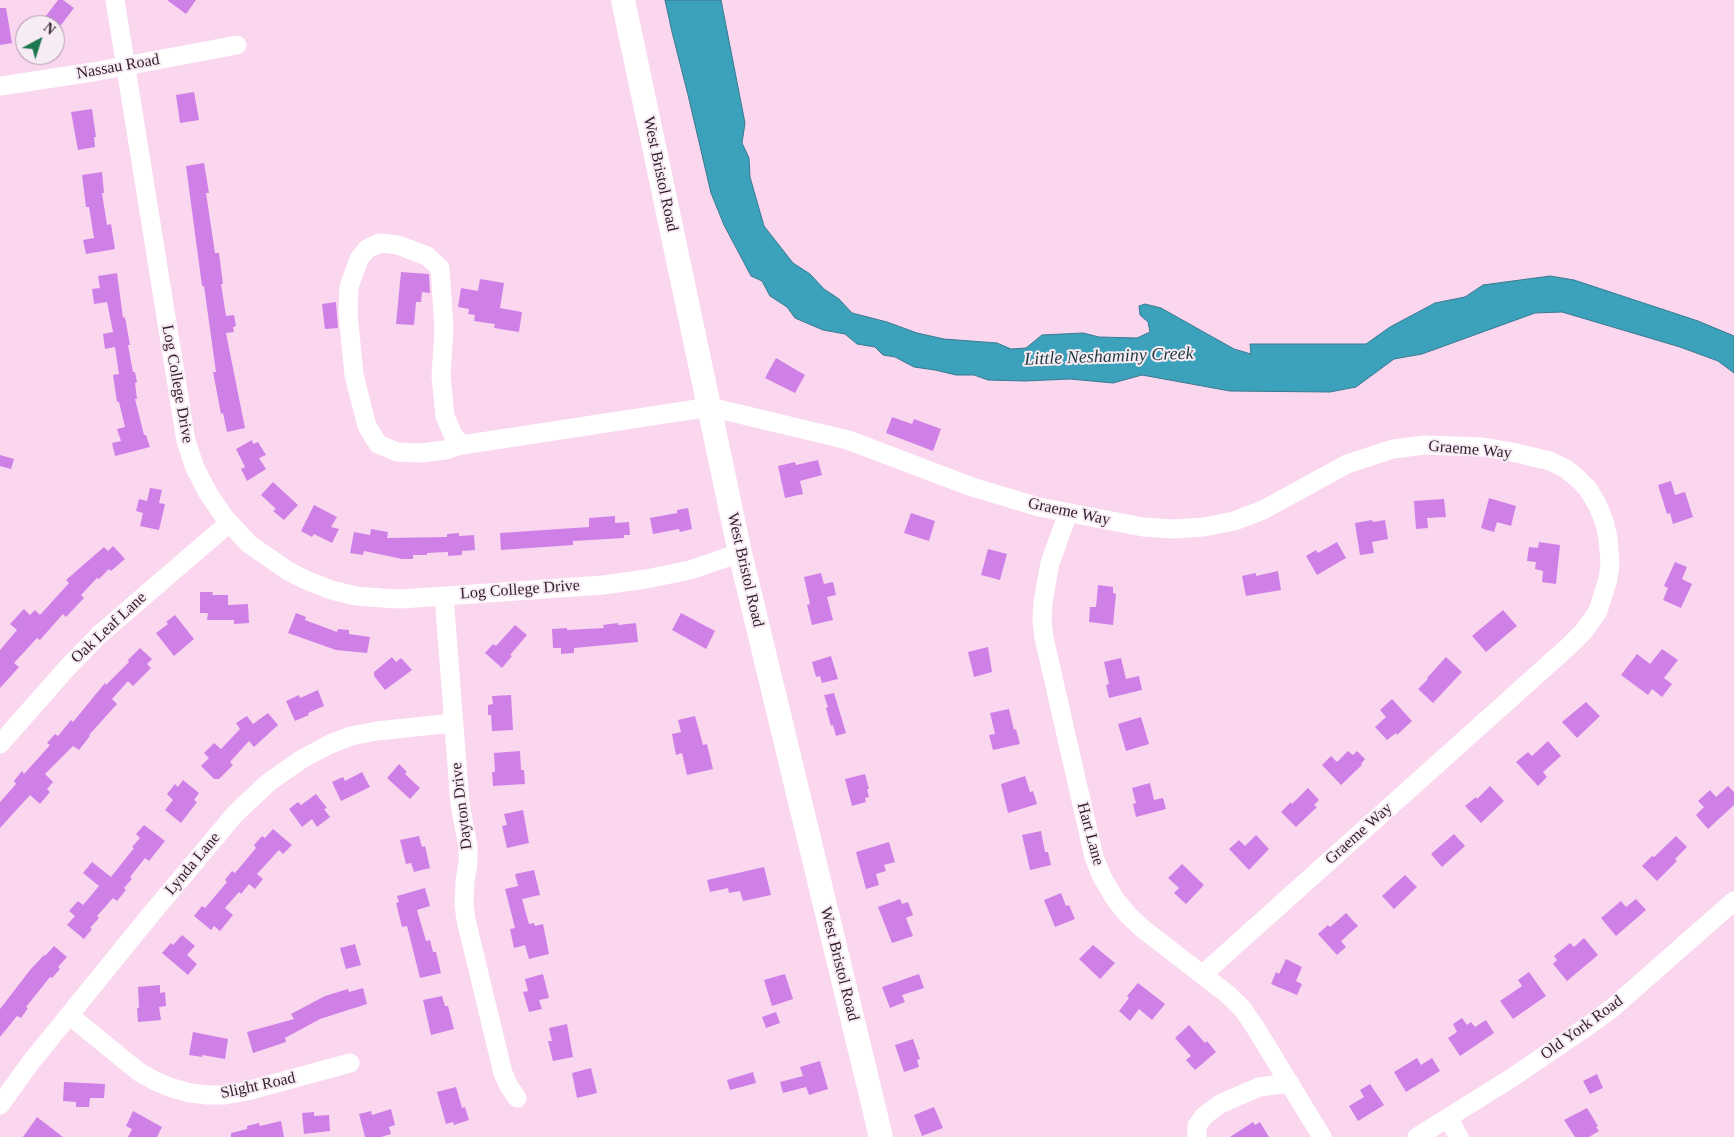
<!DOCTYPE html>
<html>
<head>
<meta charset="utf-8">
<style>
	body { margin:0 }
	#map { position:relative; width:1734px; height:1137px; overflow:hidden; background:#fbd6ef; font-family:Georgia,serif }
	canvas { display:block }
	.north { position:absolute; left:15px; top:15px; width:50px; height:50px; box-sizing:border-box; background:#f8ecf4; border:1px solid #a999a4; border-radius:50%; rotate:40deg; font-size:14px; font-weight:700; line-height:20px; text-align:center; color:#331d2d }
	.north::after { content:''; display:block; margin:auto; width:18px; height:22px; background:#1c784d; clip-path:polygon(50% 0,100% 100%,50% 72%,0 100%) }
</style>
</head>
<body>
<div id="map">
<canvas width="1734" height="1137"></canvas>
<div class="north">N</div>
</div>
<script>
const ctx = document.querySelector('canvas').getContext('2d');
ctx.lineJoin = 'round';
function fill(path, color) {
  ctx.fillStyle = color;
  ctx.fill(path, 'evenodd');
}
function poly(rows) {
  const path = new Path2D();
  for (const r of rows) {
    path.moveTo(r[0], r[1]);
    for (let i = 2; i < r.length; i += 2) path.lineTo(r[i], r[i + 1]);
  }
  return path;
}
function trace(path, color, width, dash) {
  ctx.strokeStyle = color;
  ctx.lineWidth = width;
  ctx.lineCap = dash ? 'butt' : 'round';
  ctx.setLineDash(dash || []);
  ctx.stroke(path);
}
function write(font, color, halo, rows, align = 'center') {
  ctx.font = font + ' Georgia,serif';
  ctx.lineWidth = 4;
  ctx.setLineDash([]);
  ctx.textBaseline = 'middle';
  ctx.strokeStyle = halo;
  ctx.fillStyle = color;
  for (const [text, x, y, turn = 0] of rows) {
    ctx.save();
    ctx.translate(x, y);
    ctx.rotate((+turn || 0) * Math.PI / 180);
    ctx.textAlign = isNaN(turn) ? turn : align;
    if (halo) ctx.strokeText(text, 0, 0);
    ctx.fillText(text, 0, 0);
    ctx.restore();
  }
}
const water = poly([
	[665,0,721,0,745,123,742,143,749,158,750,177,764,226,793,263,810,274,824,289,839,299,852,313,887,322,917,333,944,339,997,343,1011,349,1026,348,1042,335,1083,333,1099,337,1137,338,1150,332,1148,322,1140,315,1139,306,1145,304,1161,308,1234,349,1251,354,1250,344,1366,344,1390,327,1435,303,1465,297,1483,285,1550,276,1574,280,1698,321,1734,336,1734,373,1718,361,1680,347,1562,312,1535,313,1422,354,1394,359,1356,387,1330,392,1230,391,1142,375,1113,383,1070,379,1025,381,988,380,974,375,956,375,935,370,914,367,895,357,883,355,875,347,857,344,845,334,823,330,795,318,787,307,770,296,762,281,751,276,724,225,711,193,688,95,672,32,665,0]
]);
const building = poly([
	[58,0,63,0,74,8,61,25,39,25],
	[167,0,196,0,186,14],
	[0,8,6,8,12,43,0,45],
	[194,92,199,120,180,123,176,95],
	[92,109,96,137,94,137,95,147,78,150,71,112],
	[204,163,209,193,206,193,215,253,219,253,223,284,221,284,226,316,234,315,236,326,233,327,234,332,226,333,245,428,227,432,223,413,221,414,213,372,216,372,204,286,202,286,186,166],
	[102,172,104,193,102,193,107,225,111,224,115,249,86,254,83,240,94,238,89,207,86,207,82,175],
	[401,272,429,274,430,293,422,292,421,302,416,302,414,325,396,324],
	[117,273,123,318,125,317,130,345,128,345,133,372,135,372,137,382,135,383,137,399,135,399,144,435,146,435,150,447,115,456,112,443,121,441,117,429,125,427,119,402,117,402,113,375,119,374,115,347,105,349,103,334,113,332,107,302,94,304,92,289,100,288,98,276],
	[480,279,504,283,500,308,522,312,519,332,494,328,495,324,474,321,475,315,468,314,469,309,458,307,461,288,478,291],
	[336,302,338,328,325,329,322,304],
	[776,358,805,375,795,393,765,378],
	[892,417,912,424,914,419,941,429,933,451,886,433],
	[252,440,253,444,258,442,266,455,259,458,266,469,247,481,241,469,245,467,236,449],
	[0,455,14,459,11,469,0,466],
	[818,460,822,475,800,481,803,494,785,498,778,466,795,462,796,465],
	[1671,481,1675,495,1685,492,1693,517,1673,524,1670,513,1667,514,1658,485],
	[273,482,298,505,284,520,273,511,276,509,261,495],
	[150,488,162,490,159,503,165,504,159,530,140,526,143,513,136,511,139,499,147,501],
	[1489,498,1516,506,1511,526,1497,522,1494,532,1481,528],
	[1444,499,1446,517,1427,518,1428,528,1416,529,1414,501],
	[314,505,337,517,331,527,339,529,332,543,314,534,312,537,301,531],
	[688,508,692,529,680,532,679,529,653,534,650,518,677,513,677,510],
	[911,513,935,521,929,541,904,533],
	[615,516,615,523,629,522,630,535,624,535,624,538,573,541,573,545,501,550,500,533,589,527,589,518],
	[1372,520,1373,522,1385,520,1388,539,1372,542,1374,553,1360,555,1355,523],
	[371,529,388,532,387,538,447,537,447,534,459,533,459,536,474,535,475,550,462,551,462,555,448,556,448,552,427,553,427,555,413,555,413,559,402,559,364,551,363,555,350,553,354,532,370,535],
	[1337,542,1346,558,1317,575,1306,556,1316,550,1318,553],
	[1539,542,1560,545,1556,584,1542,582,1543,571,1535,569,1536,562,1527,561,1529,547,1538,548],
	[113,546,125,559,111,571,109,569,99,579,97,578,81,595,84,598,66,617,63,614,40,640,37,638,14,663,19,667,0,688,0,650,17,630,10,624,24,609,30,615,35,610,40,615,69,583,66,580,104,547,108,551],
	[988,549,1007,554,1000,580,981,575],
	[1675,562,1687,567,1682,579,1692,584,1681,608,1663,600,1668,588,1664,586],
	[1278,571,1281,590,1246,596,1242,576,1256,573,1256,576],
	[821,573,824,584,833,582,836,595,827,597,833,620,812,625,807,605,810,604,804,577],
	[1098,585,1113,587,1113,593,1116,594,1113,625,1089,622,1090,607,1096,607],
	[200,592,213,592,212,595,228,595,228,605,248,604,249,623,234,624,234,620,207,620,208,613,200,613],
	[1503,610,1517,626,1486,652,1472,636],
	[296,613,306,617,305,620,337,632,338,629,349,630,349,634,370,637,367,653,336,650,288,633],
	[681,613,715,631,706,649,672,630],
	[175,615,194,639,174,656,156,633,168,624,166,622],
	[618,623,618,625,636,623,638,642,574,648,574,653,561,654,561,648,553,648,552,629,567,628,567,630,604,628,603,625],
	[515,625,527,635,510,655,512,656,502,668,485,653,493,644,496,646],
	[988,647,992,672,974,677,968,652],
	[140,648,152,659,147,664,151,668,133,686,128,681,112,699,117,704,89,735,90,736,79,750,73,746,45,774,53,782,47,789,50,792,40,804,30,795,0,828,0,802,16,784,14,781,22,771,24,774,50,745,47,743,55,734,58,736,71,720,73,722,105,683,106,685,129,662,128,660],
	[1662,649,1678,660,1664,678,1672,684,1662,697,1652,689,1648,695,1621,675,1637,654,1650,664],
	[831,656,838,679,822,683,820,676,816,677,812,662],
	[392,657,396,662,401,658,412,670,385,690,374,676,374,672],
	[1446,657,1462,672,1433,703,1418,689,1428,679,1427,678],
	[1121,658,1126,679,1139,676,1142,690,1109,698,1106,685,1109,684,1104,662],
	[318,690,324,706,308,713,309,715,295,721,286,701,299,695,300,698],
	[834,693,846,733,836,736,833,725,831,726,826,708,828,707,824,695],
	[511,695,513,730,492,731,491,715,488,715,488,705,493,704,492,696],
	[1392,699,1412,721,1397,735,1396,733,1387,740,1375,727,1386,717,1380,710],
	[1586,702,1600,716,1577,738,1562,722],
	[1009,709,1014,730,1016,729,1020,744,993,750,989,735,995,734,990,713],
	[268,713,278,725,254,747,249,741,230,762,233,765,219,779,214,779,201,766,209,758,204,753,214,743,221,749,240,729,236,723,247,716,253,724],
	[695,716,703,745,707,744,713,769,687,775,682,753,676,755,672,734,681,732,678,720],
	[1141,717,1149,744,1126,751,1118,724],
	[1548,741,1561,756,1543,772,1547,777,1538,786,1516,762,1528,752,1532,756],
	[520,751,521,770,524,770,525,784,493,786,492,772,495,772,494,753],
	[1348,751,1353,755,1357,751,1365,759,1361,764,1362,765,1341,785,1322,765,1331,756,1337,762],
	[399,764,407,772,405,774,420,788,410,799,387,778],
	[362,772,370,787,341,801,332,782,343,777,345,781],
	[865,774,869,789,867,789,869,797,865,798,866,802,852,806,845,779],
	[1025,776,1030,792,1033,791,1037,804,1008,813,1001,784],
	[183,780,199,793,194,800,197,802,181,823,165,810,173,800,167,794,175,784,178,787],
	[1150,783,1154,800,1163,798,1166,809,1136,817,1133,804,1136,803,1132,788],
	[1490,786,1504,801,1481,823,1465,806,1476,797,1477,799],
	[1728,786,1734,792,1734,805,1708,829,1696,815,1704,807,1698,801,1710,790,1716,797],
	[1308,788,1319,800,1314,805,1317,807,1296,827,1281,812,1291,802,1292,804],
	[316,794,327,808,324,809,330,817,317,827,312,819,302,827,289,809,298,802,301,805],
	[523,810,529,843,507,848,502,826,507,825,504,814],
	[144,825,165,841,149,861,145,858,130,877,132,879,124,888,126,890,117,901,113,898,97,916,99,918,90,928,92,929,84,939,67,925,75,916,69,911,78,901,83,905,99,886,83,873,92,862,111,877,134,848,132,847,140,838,136,834],
	[273,829,292,845,283,854,279,850,257,874,263,879,255,889,249,884,241,894,239,892,225,908,233,915,220,931,214,926,211,930,194,916,202,906,205,908,227,882,225,880,232,871,235,873,256,848,254,845,262,836,265,838],
	[1041,831,1045,852,1048,852,1051,865,1030,870,1022,835],
	[1454,834,1465,846,1442,867,1431,854],
	[1256,835,1269,849,1249,870,1229,849,1239,840,1245,846],
	[419,836,422,847,425,846,430,868,414,872,411,863,406,864,400,840],
	[1676,836,1687,847,1675,859,1677,861,1657,881,1642,866,1652,856,1654,857],
	[889,842,895,862,884,865,886,871,876,874,879,885,866,889,856,852],
	[1182,864,1204,885,1186,904,1174,893,1179,888,1168,878],
	[764,867,771,895,743,901,740,891,729,893,728,888,710,892,707,880],
	[534,870,540,895,522,899,529,924,534,923,535,926,543,924,549,954,529,959,525,945,514,948,510,929,515,928,505,889,518,886,515,874],
	[1405,875,1417,887,1394,909,1382,896],
	[425,888,430,906,417,910,426,941,430,940,433,952,436,952,441,973,420,978,407,926,402,927,396,903,399,902,397,896],
	[1061,893,1066,906,1069,905,1075,919,1055,927,1044,900],
	[900,899,902,904,908,902,913,915,906,918,913,936,892,943,878,907],
	[1636,899,1646,910,1616,936,1601,918,1621,901,1626,907],
	[1346,913,1358,926,1341,941,1346,947,1337,955,1318,934,1328,925,1330,927],
	[182,935,195,946,187,955,197,964,188,975,162,953,171,943,173,945],
	[1584,938,1598,955,1567,981,1553,964,1557,960,1554,956,1570,943,1574,947],
	[355,944,361,965,346,969,340,948],
	[1093,945,1115,963,1100,979,1079,959],
	[54,946,67,957,58,967,60,969,52,978,50,977,26,1007,28,1008,21,1018,17,1016,0,1037,0,1009,30,970,44,955,45,956],
	[1286,959,1302,967,1296,981,1302,984,1297,995,1271,984,1276,972,1279,974],
	[1529,972,1546,996,1513,1019,1500,1001,1522,986,1518,980],
	[543,974,549,998,539,1000,542,1009,529,1012,523,992,528,991,525,979],
	[785,974,793,999,772,1006,764,980],
	[919,974,924,988,902,995,905,1002,890,1008,882,987],
	[1138,983,1165,1004,1152,1020,1139,1009,1130,1021,1119,1011,1129,998,1127,996],
	[160,985,160,993,165,992,166,1006,159,1007,161,1020,138,1022,137,1008,139,1008,138,987],
	[363,988,367,1004,320,1019,285,1038,286,1042,253,1053,247,1032,294,1019,291,1014,325,996,348,989,349,992],
	[442,996,445,1006,448,1006,454,1029,431,1035,423,1000],
	[776,1012,780,1023,766,1028,762,1017],
	[1462,1018,1467,1025,1471,1022,1475,1027,1486,1020,1494,1033,1460,1056,1448,1038,1457,1032,1453,1024],
	[567,1024,573,1057,553,1061,548,1041,552,1041,549,1028],
	[1189,1025,1205,1043,1207,1041,1216,1052,1195,1070,1186,1060,1191,1056,1175,1038],
	[193,1032,228,1039,225,1059,202,1055,202,1057,189,1055],
	[913,1039,920,1059,917,1060,919,1067,904,1072,895,1045],
	[1417,1058,1421,1065,1432,1058,1440,1071,1406,1092,1394,1072],
	[820,1061,828,1089,809,1095,806,1087,783,1093,780,1082,803,1076,800,1067],
	[591,1068,597,1093,577,1098,572,1073],
	[753,1072,756,1083,730,1090,727,1080],
	[1597,1074,1603,1088,1590,1094,1583,1081],
	[64,1082,105,1084,104,1098,90,1098,89,1107,76,1107,76,1102,63,1101],
	[1370,1084,1384,1105,1358,1121,1349,1106,1364,1097,1360,1090],
	[456,1087,462,1108,465,1107,469,1120,454,1125,453,1122,446,1124,437,1092],
	[934,1107,943,1128,922,1136,914,1115],
	[1587,1108,1598,1126,1596,1127,1599,1131,1589,1137,1575,1137,1564,1120],
	[391,1109,395,1125,389,1127,391,1134,381,1137,365,1137,359,1114,371,1111,372,1115],
	[133,1111,162,1127,157,1137,128,1137,132,1129,126,1126],
	[314,1112,314,1116,329,1115,330,1131,304,1134,302,1113],
	[37,1117,63,1137,23,1137],
	[281,1121,284,1137,231,1137,231,1133,247,1129,247,1126,259,1123,260,1126],
	[1253,1122,1255,1125,1260,1122,1269,1137,1230,1137]
]);
const minor = poly([
	[115,0,186,441,195,468,208,493,225,518,249,544,288,571,306,580,331,590,356,596,382,598,401,599,603,585,646,579,690,570,740,553],
	[0,86,93,72,237,45],
	[462,445,453,435,445,416,441,376,444,329,440,268,427,256,398,245,380,243,367,249,359,259,349,287,348,313,354,375,367,426,378,444,397,452,420,453,445,450,462,445,710,407,848,440,972,487,1039,507,1143,527,1173,529,1204,527,1234,521,1263,510,1347,464,1393,449,1425,445,1483,447,1512,452,1550,461,1566,469,1575,476,1588,489,1597,504,1604,521,1608,538,1610,563,1608,579,1598,611,1584,631,1569,646,1202,975],
	[1068,513,1050,563,1043,602,1042,620,1044,638,1094,857,1102,877,1115,899,1128,915,1143,929,1226,993,1242,1008,1255,1027,1322,1137],
	[444,596,460,804,468,847,468,863,465,881,464,904,466,920,503,1073,509,1086,517,1098],
	[0,744,67,668,99,635,229,523],
	[69,1015,139,1072,155,1081,172,1088,190,1093,207,1095,225,1095,247,1091,350,1063],
	[0,1105,31,1062,152,913,235,814,269,782,302,759,330,744,351,736,377,731,453,723],
	[1448,1118,1459,1137],
	[1197,1137,1197,1126,1204,1116,1220,1104,1259,1087,1290,1083],
	[1417,1137,1513,1077,1585,1028,1610,1010,1734,901]
]);
const major = poly([
	[623,0,740,553,881,1137]
]);
const streetNames = [
	["Nassau Road",118,67,-10],
	["West Bristol Road",660,174,78],
	["Log College Drive",177,384,80],
	["Graeme Way",1470,450,5],
	["Graeme Way",1069,512,12],
	["West Bristol Road",745,570,77],
	["Log College Drive",520,590,-4],
	["Oak Leaf Lane",109,628,-43],
	["Dayton Drive",462,806,-97],
	["Hart Lane",1090,834,75],
	["Graeme Way",1359,834,-42],
	["Lynda Lane",193,864,-50],
	["West Bristol Road",839,964,76],
	["Old York Road",1582,1028,-36],
	["Slight Road",258,1086,-12]
];
const waterNames = [
	["Little Neshaminy Creek",1109,357,-2]
];
fill(water, '#3ca1bb');
trace(water, '#397990', 1);
fill(building, '#cf80e7');
trace(minor, '#fff', 19);
trace(major, '#fff', 24);
write('16px', '#331d2d', '#f8ecf4', streetNames);
write('italic 18px', '#1d3b43', '#f8ecf4', waterNames);
</script>
</body>
</html>
